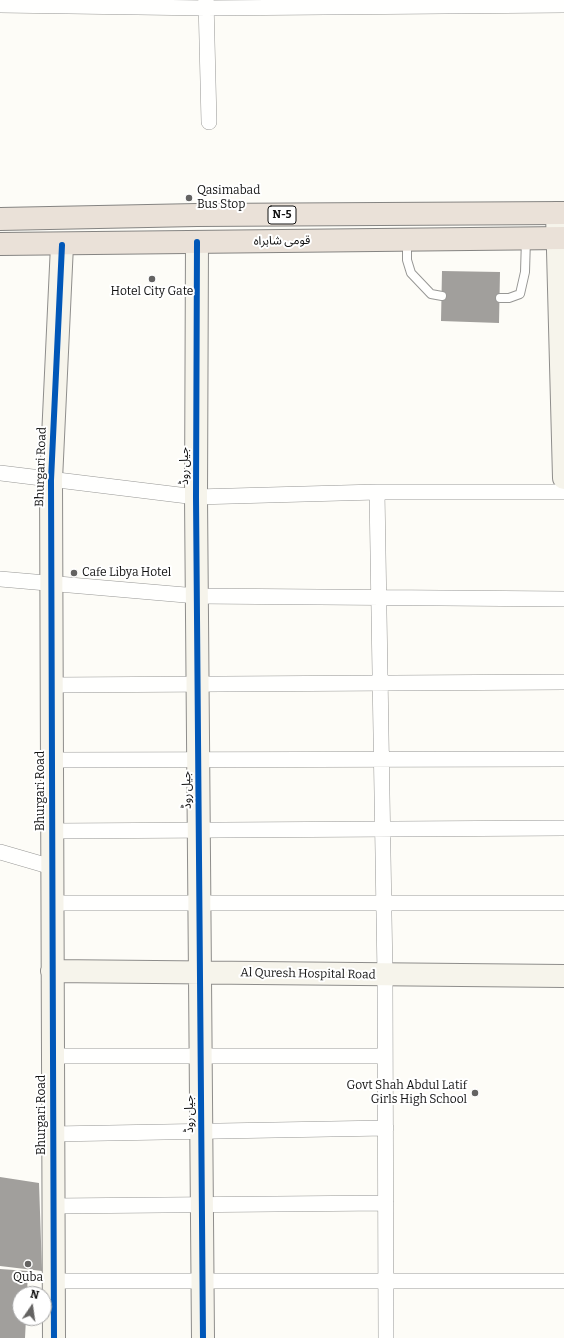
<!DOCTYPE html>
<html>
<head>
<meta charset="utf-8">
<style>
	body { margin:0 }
	#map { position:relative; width:564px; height:1338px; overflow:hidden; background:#fdfcf7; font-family:Bitter,serif }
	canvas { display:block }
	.north { position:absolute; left:12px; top:1286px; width:40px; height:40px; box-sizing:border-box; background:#fff; border:1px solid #a0a0a0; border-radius:50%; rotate:13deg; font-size:11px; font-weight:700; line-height:16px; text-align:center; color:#111 }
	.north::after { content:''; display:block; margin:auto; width:14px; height:18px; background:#646362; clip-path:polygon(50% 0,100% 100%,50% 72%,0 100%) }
</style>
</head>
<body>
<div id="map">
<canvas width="564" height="1338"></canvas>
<div class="north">N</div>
</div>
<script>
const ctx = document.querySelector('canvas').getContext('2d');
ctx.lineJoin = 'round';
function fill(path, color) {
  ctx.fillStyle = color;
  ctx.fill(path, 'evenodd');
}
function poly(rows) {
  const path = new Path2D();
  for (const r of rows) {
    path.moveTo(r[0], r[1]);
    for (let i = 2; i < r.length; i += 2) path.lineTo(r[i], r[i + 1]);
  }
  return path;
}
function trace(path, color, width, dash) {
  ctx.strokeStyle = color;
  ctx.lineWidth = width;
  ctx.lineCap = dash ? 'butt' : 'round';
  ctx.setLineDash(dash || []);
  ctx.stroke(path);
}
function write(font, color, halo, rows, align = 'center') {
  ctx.font = font + ' Bitter,"Noto Sans Arabic",serif';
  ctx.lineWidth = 4;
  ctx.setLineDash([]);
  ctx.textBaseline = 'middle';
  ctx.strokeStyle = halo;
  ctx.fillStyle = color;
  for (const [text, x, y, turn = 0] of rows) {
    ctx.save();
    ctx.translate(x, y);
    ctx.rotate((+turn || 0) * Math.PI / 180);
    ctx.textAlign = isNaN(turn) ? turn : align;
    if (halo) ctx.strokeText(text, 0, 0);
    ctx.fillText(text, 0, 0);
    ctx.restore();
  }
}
const building = poly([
	[442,271,500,272,499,323,441,321],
	[0,1177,39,1183,42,1271,0,1266],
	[0,1269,28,1271,27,1294,20,1294,20,1318,26,1318,25,1338,0,1338]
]);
const lane = poly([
	[407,240,407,260,411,273,431,294,442,296],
	[500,298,509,298,520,294,525,272,526,239]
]);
const street = poly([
	[206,0,209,122],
	[0,5,206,8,564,5],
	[0,473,196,497,377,492,564,492],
	[377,492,385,975,386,1338],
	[0,579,197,596,564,599],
	[51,685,564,682],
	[51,760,564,759],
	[52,831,564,828],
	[0,852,52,867],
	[52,903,564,903],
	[53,1056,385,1056],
	[53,1134,386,1128],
	[53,1206,386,1203],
	[53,1281,564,1281]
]);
const secondary = poly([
	[557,213,564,478],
	[197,242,196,497,203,1338],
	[52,971,564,976],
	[54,1338,51,480,62,245]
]);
const highway = poly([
	[0,219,197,215,564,213],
	[0,244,564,238]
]);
const cycleway = poly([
	[197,242,196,497,203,1338],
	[54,1338,51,480,62,245]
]);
const markers = [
	[189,198,4,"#646362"],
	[152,279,4,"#646362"],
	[74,573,4,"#646362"],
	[475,1093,4,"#646362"],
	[28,1264,4,"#646362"]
];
const shields = [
	[282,215,28]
];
const shieldNames = [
	["N-5",282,215]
];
const poiNames = [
	["Qasimabad",197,191],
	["Bus Stop",197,205],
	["Hotel City Gate",152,292,"center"],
	["Cafe Libya Hotel",82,573],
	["Govt Shah Abdul Latif",467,1086,"right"],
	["Girls High School",467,1100,"right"],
	["Quba",28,1278,"center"]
];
const streetNames = [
	["قومی شاہراہ",282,241,-1],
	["جیل روڈ",185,466,-90],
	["Bhurgari Road",41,467,-88],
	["جیل روڈ",187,790,-91],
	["Bhurgari Road",41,791,-90],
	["Al Quresh Hospital Road",308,974,1],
	["جیل روڈ",190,1114,-90],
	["Bhurgari Road",42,1115,-90]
];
fill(building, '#a19f9c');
trace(lane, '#979795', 10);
trace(street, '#979795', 16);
trace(secondary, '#8e8d8b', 24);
trace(highway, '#858482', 24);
trace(lane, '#fffffe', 8);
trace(street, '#fffffe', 15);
trace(secondary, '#f6f4eb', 22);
trace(highway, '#eae1d8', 22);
trace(cycleway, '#0057b8', 6);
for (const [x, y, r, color] of markers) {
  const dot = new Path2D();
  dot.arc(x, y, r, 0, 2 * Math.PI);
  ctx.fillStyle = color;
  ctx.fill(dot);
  trace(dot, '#fff', 1.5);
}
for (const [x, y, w] of shields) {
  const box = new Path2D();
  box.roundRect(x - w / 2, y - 9, w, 18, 3);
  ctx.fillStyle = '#fff';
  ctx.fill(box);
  trace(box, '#111', 1);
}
write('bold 11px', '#111', null, shieldNames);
write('12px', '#111', '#fff', poiNames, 'left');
write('12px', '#111', '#fff', streetNames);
</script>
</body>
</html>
